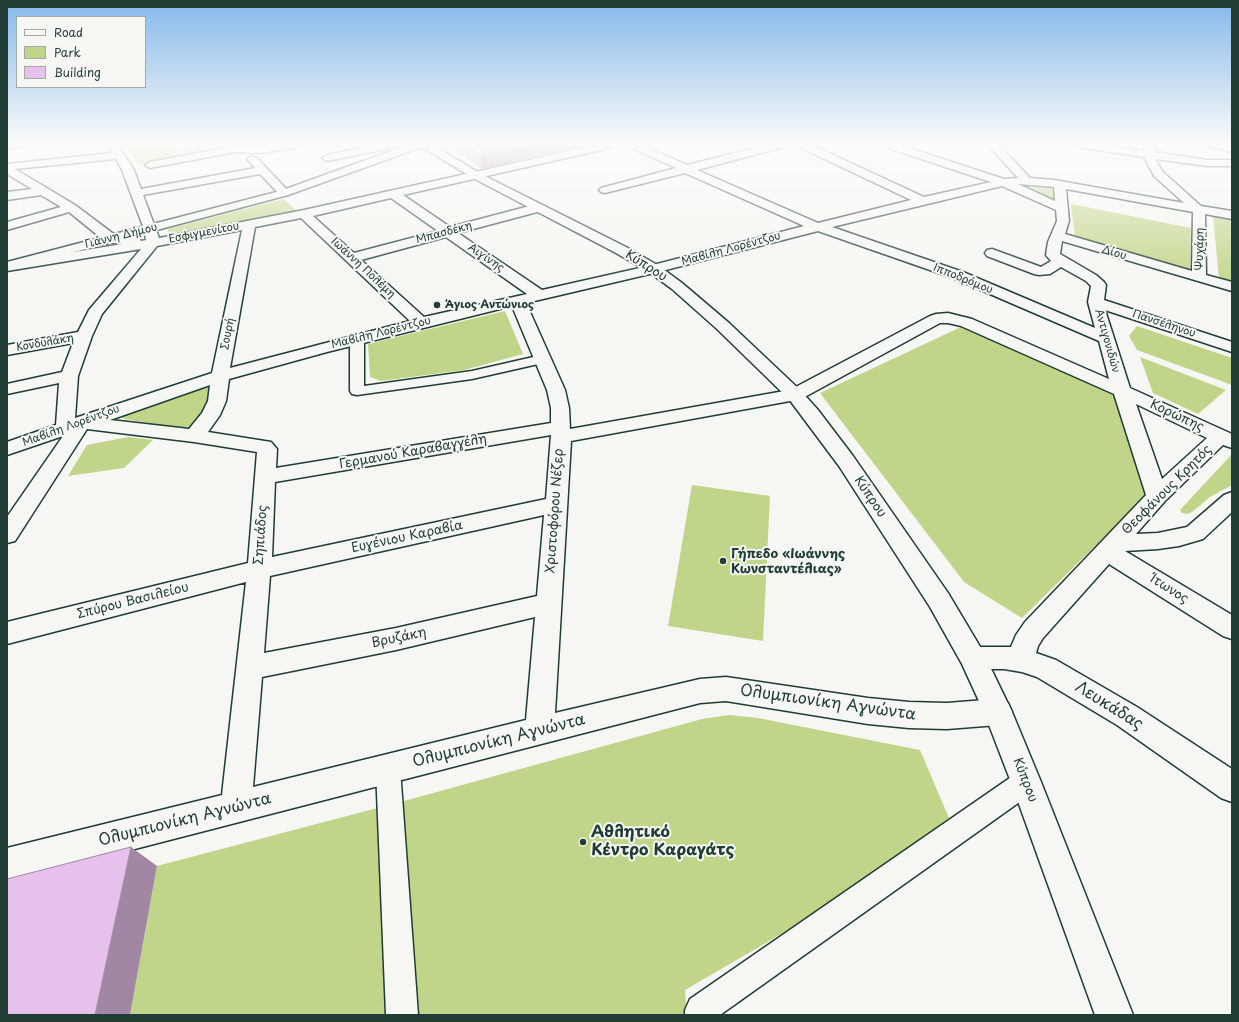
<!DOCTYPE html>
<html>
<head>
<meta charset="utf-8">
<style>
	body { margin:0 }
	#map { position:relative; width:1239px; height:1022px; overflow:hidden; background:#f6f6f2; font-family:"Playpen Sans",sans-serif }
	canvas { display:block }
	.frame { position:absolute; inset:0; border:8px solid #1f3d34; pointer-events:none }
	.legend { position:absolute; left:16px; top:16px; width:130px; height:72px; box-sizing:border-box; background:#f6f6f2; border:1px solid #a0aca6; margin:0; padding:5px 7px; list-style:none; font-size:12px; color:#1f3d34 }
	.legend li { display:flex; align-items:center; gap:8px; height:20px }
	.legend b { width:20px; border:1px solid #a0aca6 }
</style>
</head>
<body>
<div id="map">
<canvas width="1239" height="1022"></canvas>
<div class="frame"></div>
<ul class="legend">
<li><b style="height:5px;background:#f6f6f2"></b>Road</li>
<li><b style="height:11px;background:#c1d58a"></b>Park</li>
<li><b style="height:11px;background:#e6c1eb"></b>Building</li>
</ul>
</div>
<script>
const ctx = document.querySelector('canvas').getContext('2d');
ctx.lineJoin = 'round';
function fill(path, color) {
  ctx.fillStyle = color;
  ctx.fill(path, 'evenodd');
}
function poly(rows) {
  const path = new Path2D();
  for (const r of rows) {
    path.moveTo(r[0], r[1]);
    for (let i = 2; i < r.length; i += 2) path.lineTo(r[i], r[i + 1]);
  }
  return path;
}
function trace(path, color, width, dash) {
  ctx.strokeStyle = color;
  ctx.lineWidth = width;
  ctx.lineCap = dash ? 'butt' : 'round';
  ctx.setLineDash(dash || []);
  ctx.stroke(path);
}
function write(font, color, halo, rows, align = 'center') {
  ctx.font = font + ' "Playpen Sans",sans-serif';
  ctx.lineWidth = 4;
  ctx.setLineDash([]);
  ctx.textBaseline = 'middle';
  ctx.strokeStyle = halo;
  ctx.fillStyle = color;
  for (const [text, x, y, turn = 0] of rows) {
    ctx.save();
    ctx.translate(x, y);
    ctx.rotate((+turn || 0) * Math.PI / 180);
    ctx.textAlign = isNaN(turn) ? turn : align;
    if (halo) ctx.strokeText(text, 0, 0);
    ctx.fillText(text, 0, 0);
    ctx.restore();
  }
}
const built = poly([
	[123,145,249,145,138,166]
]);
const green = poly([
	[126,145,177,145,186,156,139,165],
	[181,145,224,145,187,152],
	[1024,187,1055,189,1055,200,1052,200],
	[283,199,297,211,169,235,168,229],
	[1071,204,1191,228,1190,270,1075,237],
	[1213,215,1232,219,1232,282,1219,279],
	[505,311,523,354,464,370,381,381,370,377,368,344],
	[1137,326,1232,358,1232,385,1137,350,1129,336],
	[961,327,1116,396,1148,494,1022,618,964,582,820,393],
	[1140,357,1226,390,1198,414,1153,393],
	[205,387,213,388,211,397,203,412,192,425,181,429,124,419,122,416],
	[128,437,153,440,124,468,68,476,87,445],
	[1232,454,1232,485,1210,497,1192,512,1187,514,1182,513,1180,510],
	[692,485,770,496,763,641,668,626],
	[729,715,758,718,920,750,949,818,831,905,685,990,687,1015,130,1015,157,866,404,801,702,719]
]);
const pedestrian = poly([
	[357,335,362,336,364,339,364,386,472,371,542,355,547,356,549,359,547,362,472,379,357,395,352,394,350,391,350,339,352,336,357,335],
	[388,757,397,760,400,769,418,1015,386,1015,376,769,379,760,388,757],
	[1026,770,1035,773,1039,782,1035,791,720,1015,685,1015,685,1010,690,999,1017,773,1026,770]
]);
const minor = poly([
	[7,145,22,145,21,147,7,149,7,145],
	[108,145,118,145,134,170,141,189,255,168,247,159,252,156,256,157,290,193,288,195,280,195,260,174,143,195,159,238,304,210,596,145,615,145,610,148,403,195,450,227,537,204,541,205,543,208,541,211,458,233,542,290,653,265,804,226,685,173,605,193,601,192,599,190,601,188,676,168,629,147,628,145,642,145,687,165,767,145,785,145,784,147,697,170,818,223,911,200,799,147,798,145,812,145,924,197,991,182,885,147,884,145,900,145,1004,179,1018,178,988,145,999,145,1030,178,1054,180,1184,203,1154,176,1144,157,1082,148,1077,145,1104,145,1144,151,1145,145,1155,145,1155,152,1207,160,1232,160,1232,166,1207,166,1155,159,1163,172,1201,206,1232,211,1232,219,1205,214,1206,275,1232,282,1232,291,1062,241,1060,254,1096,275,1104,282,1106,285,1104,300,1232,342,1232,352,1105,310,1130,388,1232,434,1232,448,1223,445,1165,501,1136,534,1158,533,1187,527,1224,495,1232,492,1232,512,1203,539,1179,546,1158,549,1125,551,1232,615,1232,639,1223,636,1109,564,1043,638,1038,646,1036,653,1056,660,1137,707,1232,769,1232,802,1221,798,1117,725,1037,677,1022,672,1004,669,973,669,964,666,960,658,964,650,973,647,1011,647,1016,635,1025,622,1146,495,1114,394,961,326,948,323,940,323,801,399,571,441,555,713,700,679,726,677,868,698,909,702,947,703,998,699,1008,703,1012,712,1008,721,998,725,947,729,909,728,868,724,726,701,700,703,7,882,7,848,222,795,246,582,7,644,7,622,248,563,257,452,194,442,87,429,15,541,7,543,7,517,63,436,7,455,7,442,56,425,59,383,7,394,7,384,62,372,73,343,7,355,7,345,78,332,89,310,141,249,7,271,7,263,122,244,106,242,69,212,7,230,7,222,61,207,41,195,7,200,7,192,32,189,7,174,7,164,112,153,108,145],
	[116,159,122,170,144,229,146,240,141,241,139,238,134,237,115,235,75,205,15,169,116,159],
	[1018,184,1054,187,1055,201,1018,184],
	[1002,186,1056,210,1057,221,1048,242,1046,255,1051,261,1041,267,992,249,987,250,985,253,987,256,1034,274,1039,275,1050,274,1061,267,1086,281,1091,286,1088,302,1095,328,963,272,832,227,1002,186],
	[1066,189,1193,212,1192,271,1065,234,1069,221,1066,189],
	[391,198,438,231,354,253,313,216,391,198],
	[301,218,410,321,230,368,255,227,301,218],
	[242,230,212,373,75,418,78,376,92,336,102,314,157,246,242,230],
	[818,231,953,278,1099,341,1109,379,972,319,948,313,936,314,930,316,790,390,570,429,569,408,565,390,526,303,654,273,818,231],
	[446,237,527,294,424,317,361,260,446,237],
	[512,306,547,390,551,408,551,423,276,468,277,449,271,442,208,432,220,415,226,401,229,379,327,352,512,306],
	[210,385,208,401,202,413,189,429,110,420,210,385],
	[1136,404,1207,438,1162,479,1136,404],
	[551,435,546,499,272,557,275,482,551,435],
	[544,515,537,596,396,628,264,653,270,576,544,515],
	[535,617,526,720,253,787,262,677,396,650,535,617],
	[274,145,299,145,294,148,263,153,235,152,150,168,145,165,150,162,235,146,263,147,274,145],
	[376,145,397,145,392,148,327,161,322,158,327,155,376,145]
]);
const tertiary = poly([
	[408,145,433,145,481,174,626,247,659,266,682,283,729,323,801,391,818,410,853,456,948,593,982,650,1012,712,1041,782,1133,1015,1095,1015,1011,782,984,712,962,664,930,607,839,466,789,399,717,329,672,289,649,272,616,253,473,178,422,147,288,195,7,270,7,262,280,191,408,145],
	[1210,145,1232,146,1232,152,1211,147,1210,145]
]);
const wall = poly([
	[445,145,593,145,483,169]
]);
const shadedWall = poly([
	[527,145,593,145,483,169,481,155],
	[131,847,157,866,130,1015,95,1015]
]);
const building = poly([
	[465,145,527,145,481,155,465,145],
	[131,847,95,1015,7,1015,7,879,131,847]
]);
const markers = [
	[437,305,4,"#1f3d34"],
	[723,561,4,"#1f3d34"],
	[583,842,4,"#1f3d34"]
];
const farStreetnames = [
	["Εσφιγμενίτου",204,233,-11],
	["Μπασδέκη",444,233,-15],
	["Γιάννη Δήμου",121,236,-14],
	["Μαβίλη Λορέντζου",731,249,-15],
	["Ψυχάρη",1200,249,-89],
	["Δίου",1114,253,16],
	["Αιγίνης",486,258,34],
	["Ιωάννη Πολέμη",363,268,43],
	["Ιπποδρόμου",963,279,22],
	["Πανσέληνου",1164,324,18],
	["Μαβίλη Λορέντζου",381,333,-14],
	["Σουρή",228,334,-79],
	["Αντιγονιδών",1107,341,74],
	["Κονδυλάκη",45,343,-10],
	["Μαβίλη Λορέντζου",71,426,-20]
];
const farPoinames = [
	["Άγιος Αντώνιος",445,305]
];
const streetNames = [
	["Κύπρου",646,266,32],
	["Κορώπης",1177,416,25],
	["Γερμανού Καραβαγγέλη",413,452,-10],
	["Θεοφάνους Κρητός",1167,490,-45],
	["Κύπρου",870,497,56],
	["Χριστοφόρου Νέζερ",555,511,-86],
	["Σηπιάδος",261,535,-86],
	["Ευγένιου Καραβία",407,537,-12],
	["Ίτωνος",1169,589,32],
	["Σπύρου Βασιλείου",133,601,-14],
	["Βρυζάκη",399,638,-12],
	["Κύπρου",1025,780,69]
];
const poiNames = [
	["Γήπεδο «Ιωάννης",731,554],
	["Κωνσταντέλιας»",731,569]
];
const nearStreetnames = [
	["Ολυμπιονίκη Αγνώντα",828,703,8],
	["Λευκάδας",1109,706,32],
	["Ολυμπιονίκη Αγνώντα",499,741,-14],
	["Ολυμπιονίκη Αγνώντα",185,820,-14]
];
const nearPoinames = [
	["Αθλητικό",591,833],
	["Κέντρο Καραγάτς",591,851]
];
fill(built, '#f1e6f0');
fill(green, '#c1d58a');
trace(pedestrian, '#1f3d34', 3);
trace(minor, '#1f3d34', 3);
trace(tertiary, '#1f3d34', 3);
fill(pedestrian, '#f6f6f2');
fill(minor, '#f6f6f2');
fill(tertiary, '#f6f6f2');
fill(wall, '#c6a6ca');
fill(shadedWall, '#a187a4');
fill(building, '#e6c1eb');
trace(building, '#a187a4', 1);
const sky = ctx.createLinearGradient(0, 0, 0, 288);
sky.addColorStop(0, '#85b8ea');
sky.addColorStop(0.5, '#fbfbf9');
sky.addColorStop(1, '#fbfbf900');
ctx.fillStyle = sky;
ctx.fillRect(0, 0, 1239, 288);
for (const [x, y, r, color] of markers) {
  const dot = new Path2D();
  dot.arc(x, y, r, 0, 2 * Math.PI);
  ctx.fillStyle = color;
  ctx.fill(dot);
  trace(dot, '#f6f6f2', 1.5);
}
write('11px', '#1f3d34', '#f6f6f2', farStreetnames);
write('bold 11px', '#1f3d34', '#f6f6f2', farPoinames, 'left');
write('13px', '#1f3d34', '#f6f6f2', streetNames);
write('bold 13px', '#1f3d34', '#f6f6f2', poiNames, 'left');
write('16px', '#1f3d34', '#f6f6f2', nearStreetnames);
write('bold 16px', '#1f3d34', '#f6f6f2', nearPoinames, 'left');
</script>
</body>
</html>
